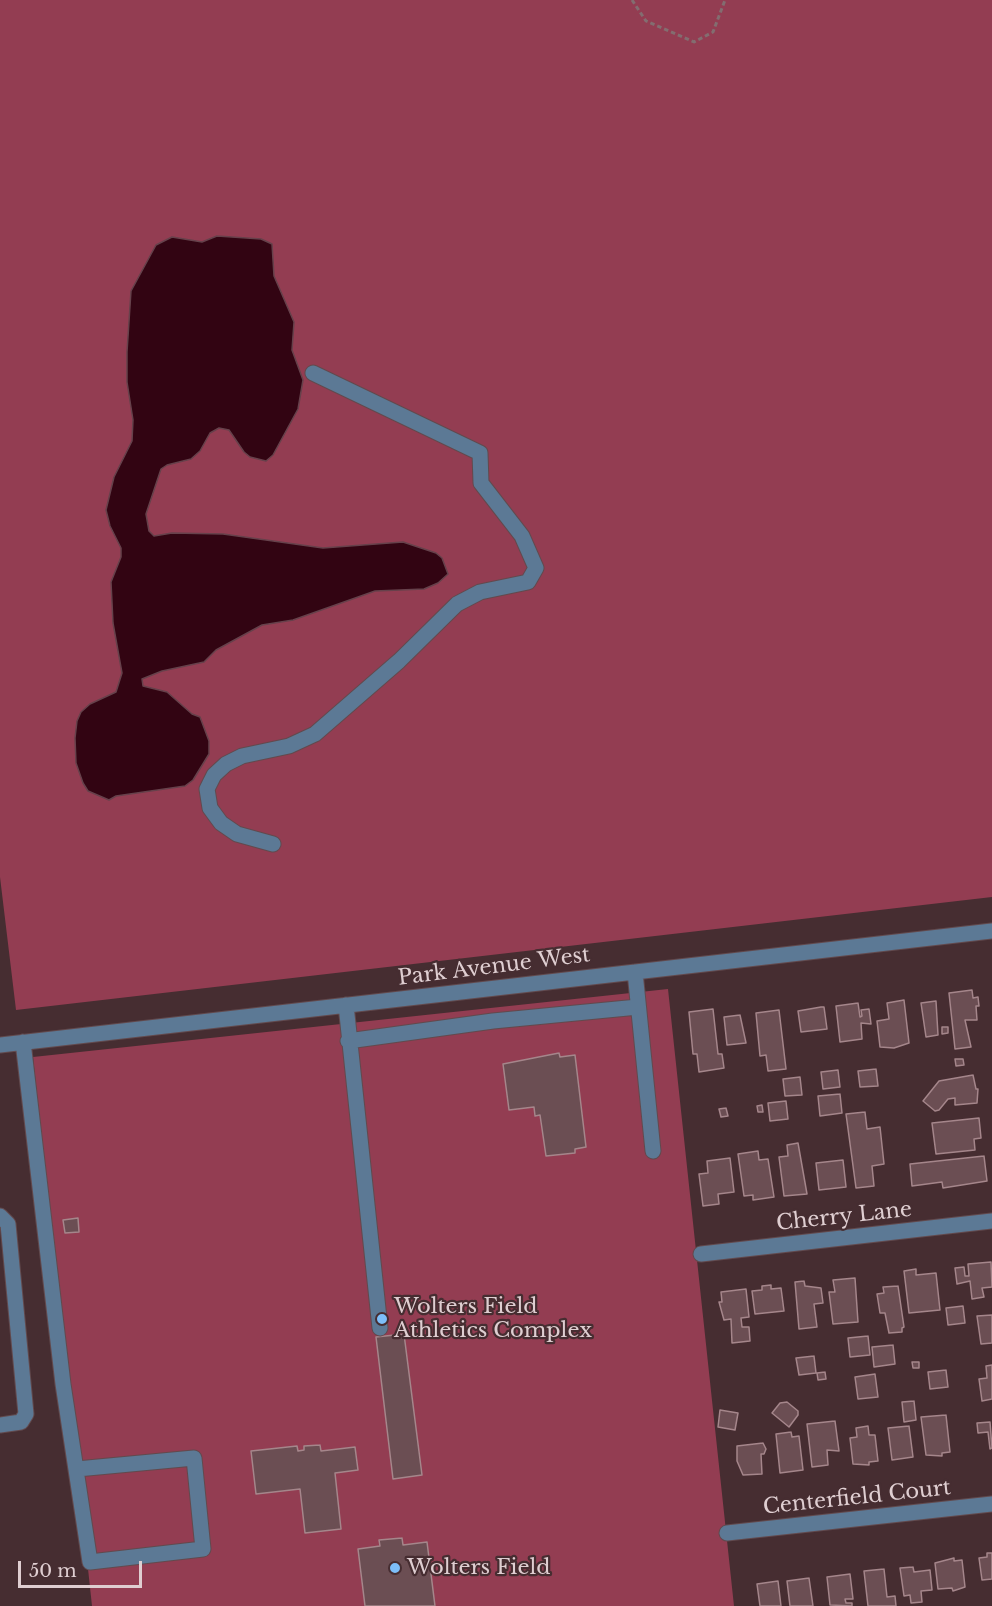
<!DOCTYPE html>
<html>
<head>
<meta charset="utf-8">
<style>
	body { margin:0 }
	#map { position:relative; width:992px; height:1606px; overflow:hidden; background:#462d31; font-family:"Libre Baskerville",serif }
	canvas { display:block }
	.scale { position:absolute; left:18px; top:1561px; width:124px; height:27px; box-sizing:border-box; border:3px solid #dfced1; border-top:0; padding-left:8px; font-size:18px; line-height:21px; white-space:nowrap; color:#dfced1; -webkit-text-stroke:4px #462d31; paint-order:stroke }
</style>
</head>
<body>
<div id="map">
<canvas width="992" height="1606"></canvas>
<div class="scale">50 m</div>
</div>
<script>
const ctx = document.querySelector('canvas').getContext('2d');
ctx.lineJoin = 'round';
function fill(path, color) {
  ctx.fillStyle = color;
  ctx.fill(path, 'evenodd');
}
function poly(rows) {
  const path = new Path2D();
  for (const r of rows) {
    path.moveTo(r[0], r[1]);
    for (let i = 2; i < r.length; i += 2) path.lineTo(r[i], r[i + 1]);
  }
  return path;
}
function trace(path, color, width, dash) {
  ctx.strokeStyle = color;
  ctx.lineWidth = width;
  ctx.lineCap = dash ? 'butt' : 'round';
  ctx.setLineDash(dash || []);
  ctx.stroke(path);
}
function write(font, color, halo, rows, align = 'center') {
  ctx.font = font + ' "Libre Baskerville",serif';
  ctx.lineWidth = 4.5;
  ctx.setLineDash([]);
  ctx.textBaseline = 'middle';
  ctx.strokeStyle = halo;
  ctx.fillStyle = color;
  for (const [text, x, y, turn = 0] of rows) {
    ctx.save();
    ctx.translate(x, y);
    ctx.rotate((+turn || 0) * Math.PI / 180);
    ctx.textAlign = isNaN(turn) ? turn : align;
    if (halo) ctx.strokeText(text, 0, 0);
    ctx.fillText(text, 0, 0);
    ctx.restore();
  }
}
const green = poly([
	[0,0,992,0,992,897,16,1010,0,877],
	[668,989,734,1606,92,1606,33,1057]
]);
const water = poly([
	[217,236,261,239,272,244,274,276,294,322,292,350,303,380,298,409,273,455,266,461,250,457,244,452,229,430,219,428,210,433,200,451,191,459,167,465,161,469,146,514,149,531,154,536,172,533,223,534,323,548,403,542,436,553,442,558,448,574,438,583,424,589,375,591,293,620,262,625,216,650,204,662,162,671,142,679,143,686,167,692,192,714,200,717,209,741,209,754,193,780,185,786,116,796,109,800,88,791,83,783,76,763,75,738,77,721,81,712,90,704,116,692,122,673,113,623,111,582,121,557,121,548,110,526,106,510,114,477,132,441,133,420,127,382,127,352,131,291,156,245,172,237,202,242,217,236]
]);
const building = poly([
	[972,990,973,998,978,997,979,1006,976,1006,977,1020,965,1020,971,1047,955,1049,949,993,972,990],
	[904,1000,909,1043,894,1048,880,1047,877,1021,889,1019,887,1003,904,1000],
	[936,1001,938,1035,926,1037,921,1003,936,1001],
	[858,1003,860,1017,862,1016,861,1010,869,1009,871,1024,861,1023,862,1039,840,1042,836,1006,858,1003],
	[821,1007,824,1007,827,1029,801,1032,798,1011,821,1007],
	[713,1009,718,1054,722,1054,724,1068,699,1072,697,1054,693,1054,689,1012,713,1009],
	[779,1010,786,1069,768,1071,766,1055,760,1056,756,1013,779,1010],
	[740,1015,746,1043,727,1045,724,1017,740,1015],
	[942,1027,948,1027,948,1033,942,1034,942,1027],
	[559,1053,560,1057,575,1055,586,1147,575,1149,575,1153,546,1156,540,1115,535,1116,534,1107,509,1110,503,1064,559,1053],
	[955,1059,963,1059,964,1065,956,1066,955,1059],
	[876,1069,878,1086,860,1087,858,1071,876,1069],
	[838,1070,840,1087,823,1089,821,1072,838,1070],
	[973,1075,976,1089,978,1089,977,1103,955,1105,955,1098,948,1099,939,1110,935,1111,923,1101,939,1081,973,1075],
	[800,1077,802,1095,785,1096,783,1079,800,1077],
	[840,1094,842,1113,820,1116,818,1096,840,1094],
	[786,1101,788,1119,770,1121,768,1103,786,1101],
	[762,1105,763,1112,758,1112,757,1106,762,1105],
	[726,1108,728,1116,721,1117,719,1109,726,1108],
	[865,1112,867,1129,880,1127,884,1164,872,1166,874,1186,856,1188,846,1114,865,1112],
	[979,1118,981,1138,974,1139,975,1150,936,1154,932,1123,979,1118],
	[798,1143,807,1194,784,1196,779,1157,788,1156,787,1145,798,1143],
	[758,1151,759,1160,768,1159,774,1197,753,1200,753,1195,744,1196,738,1154,758,1151],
	[984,1156,987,1181,943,1188,942,1182,912,1186,910,1164,984,1156],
	[730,1158,734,1192,718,1194,719,1204,703,1206,699,1174,708,1173,707,1161,730,1158],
	[843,1160,846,1187,819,1190,816,1163,843,1160],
	[78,1218,79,1232,65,1233,63,1220,78,1218],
	[991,1262,992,1287,982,1288,984,1297,972,1299,970,1281,957,1284,955,1268,964,1267,965,1276,969,1276,968,1264,991,1262],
	[916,1269,916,1275,936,1273,940,1310,909,1313,904,1271,916,1269],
	[855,1278,858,1322,833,1324,829,1292,835,1292,833,1280,855,1278],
	[804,1281,805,1286,821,1288,823,1303,814,1304,817,1327,799,1329,795,1282,804,1281],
	[771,1285,771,1289,781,1288,784,1311,755,1314,752,1291,762,1290,762,1286,771,1285],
	[898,1286,904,1327,902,1328,902,1332,889,1333,885,1313,880,1313,877,1294,884,1293,883,1287,898,1286],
	[746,1289,749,1317,741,1318,742,1327,749,1327,750,1341,732,1343,731,1319,724,1320,719,1302,722,1302,721,1292,746,1289],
	[963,1306,965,1323,948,1325,946,1308,963,1306],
	[992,1315,992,1343,981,1344,977,1316,992,1315],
	[404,1334,422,1475,393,1479,376,1337,404,1334],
	[868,1336,870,1355,850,1357,848,1338,868,1336],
	[893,1345,895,1364,874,1367,872,1347,893,1345],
	[814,1356,816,1373,799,1375,796,1358,814,1356],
	[912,1362,919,1362,919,1368,913,1368,912,1362],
	[992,1365,992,1399,982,1401,979,1379,987,1378,986,1366,992,1365],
	[946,1370,948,1387,930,1389,928,1372,946,1370],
	[825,1372,826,1379,818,1380,817,1373,825,1372],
	[875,1374,878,1397,858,1399,855,1377,875,1374],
	[914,1401,916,1420,904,1422,902,1402,914,1401],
	[787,1402,798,1411,798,1415,789,1427,772,1413,780,1403,787,1402],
	[720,1410,738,1413,735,1430,718,1427,720,1410],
	[946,1415,950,1452,942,1453,942,1456,926,1455,921,1417,946,1415],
	[835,1421,839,1451,827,1450,828,1465,812,1467,807,1424,835,1421],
	[990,1422,992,1448,990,1449,988,1432,978,1433,977,1423,990,1422],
	[868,1426,869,1435,875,1435,878,1461,869,1462,869,1465,853,1464,850,1438,857,1437,856,1428,868,1426],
	[909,1426,913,1457,892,1460,888,1428,909,1426],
	[791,1432,792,1437,799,1436,803,1470,780,1473,776,1434,791,1432],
	[763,1443,766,1449,764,1454,761,1454,762,1474,743,1475,737,1461,737,1446,763,1443],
	[320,1445,321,1451,355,1447,358,1470,335,1473,341,1529,305,1533,300,1489,256,1494,251,1451,297,1446,298,1451,304,1450,304,1446,320,1445],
	[402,1538,403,1545,427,1542,435,1606,365,1606,358,1549,380,1546,379,1540,402,1538],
	[987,1553,992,1553,992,1579,982,1580,979,1558,987,1557,987,1553],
	[954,1558,954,1561,962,1560,965,1587,953,1591,952,1588,938,1589,935,1563,954,1558],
	[913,1567,914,1572,930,1570,932,1590,921,1591,922,1602,911,1603,910,1595,904,1596,900,1568,913,1567],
	[884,1569,887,1597,895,1596,896,1606,868,1606,864,1571,884,1569],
	[850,1574,853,1599,845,1599,846,1603,852,1603,852,1606,830,1605,827,1577,850,1574],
	[809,1578,813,1606,790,1606,787,1581,809,1578],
	[778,1581,781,1606,760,1606,757,1584,778,1581]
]);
const path = poly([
	[632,0,646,21,694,42,713,32,725,0]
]);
const minor = poly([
	[273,844,237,834,221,823,210,808,207,789,214,775,226,764,242,756,289,746,315,734,399,661,457,604,480,592,528,582,536,568,522,536,481,483,480,453,313,373],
	[635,972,653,1151],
	[346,1005,380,1328],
	[348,1041,493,1021,638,1007],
	[23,1042,63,1384,90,1562,203,1549,194,1458,77,1469],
	[0,1045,992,931],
	[0,1216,8,1224,26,1414,21,1422,0,1425],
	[701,1254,992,1221],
	[727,1533,992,1504]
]);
const markers = [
	[382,1319,6,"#7dbef9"],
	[395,1568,6,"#7dbef9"]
];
const streetNames = [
	["Park Avenue West",494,967,-7],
	["Cherry Lane",844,1217,-6],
	["Centerfield Court",857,1498,-6]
];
const poiNames = [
	["Wolters Field",394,1307],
	["Athletics Complex",394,1331],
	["Wolters Field",407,1568]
];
fill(green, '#933d52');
fill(water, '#320412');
trace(water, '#66414b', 1.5);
fill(building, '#6b4e53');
trace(building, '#a5868b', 1.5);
trace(minor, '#624a4e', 17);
trace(path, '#836d70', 3, [4.5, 3]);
trace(minor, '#5c7995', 15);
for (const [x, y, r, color] of markers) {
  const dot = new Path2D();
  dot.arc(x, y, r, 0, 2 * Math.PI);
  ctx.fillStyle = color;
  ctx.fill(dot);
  trace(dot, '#462d31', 2);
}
write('21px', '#dfced1', '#462d31', streetNames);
write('21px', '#dfced1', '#462d31', poiNames, 'left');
</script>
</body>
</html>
